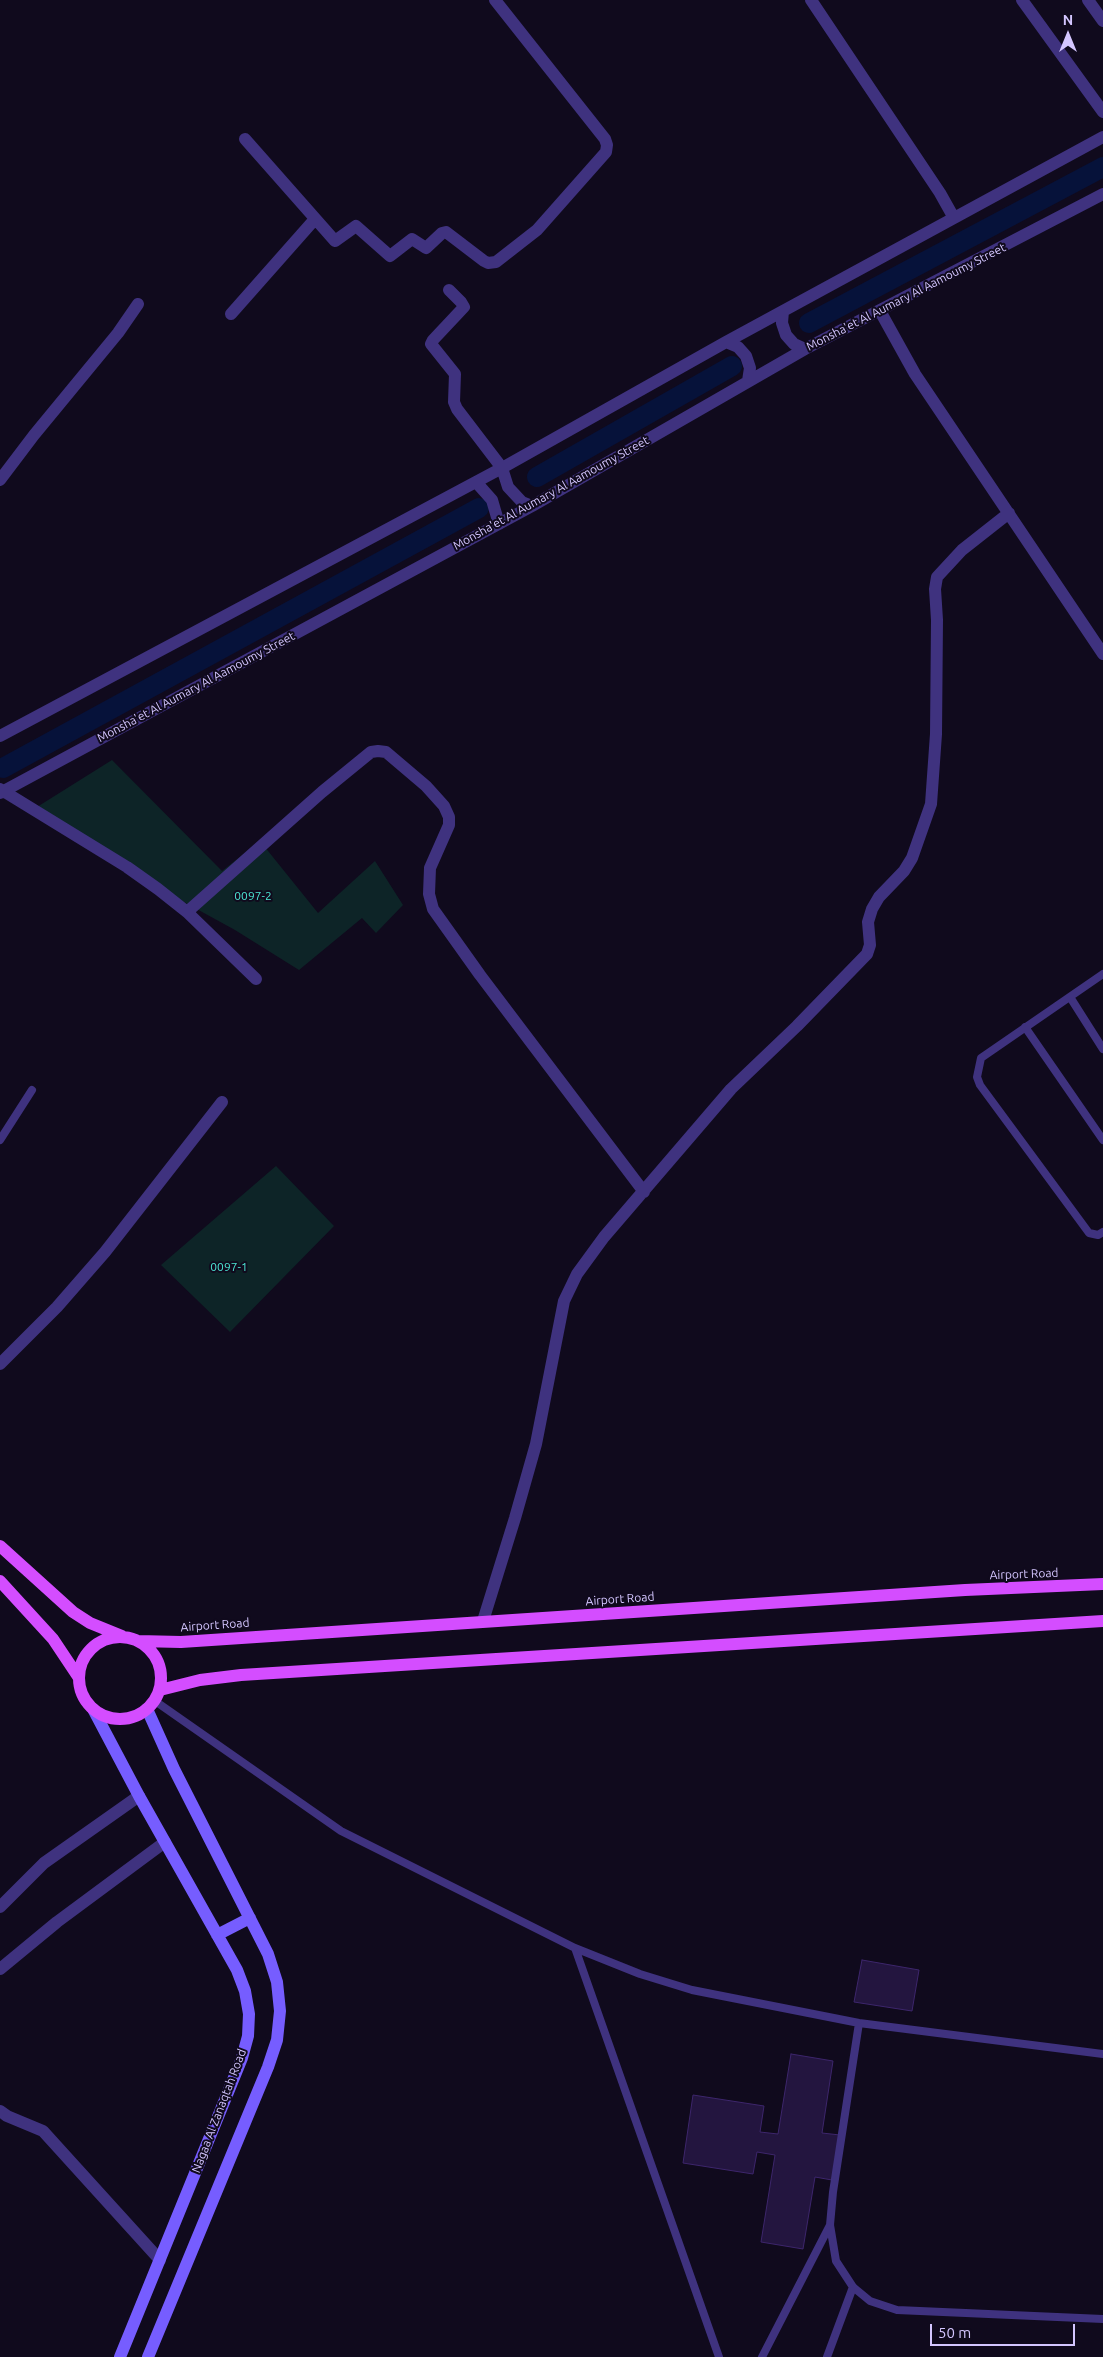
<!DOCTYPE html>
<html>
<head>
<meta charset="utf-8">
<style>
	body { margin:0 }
	#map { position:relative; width:1103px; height:2357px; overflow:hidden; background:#100a1d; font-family:Ubuntu,sans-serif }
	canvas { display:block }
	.north { position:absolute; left:1043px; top:10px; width:50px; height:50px; -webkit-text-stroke:4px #100a1d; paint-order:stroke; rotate:0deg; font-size:14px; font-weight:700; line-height:20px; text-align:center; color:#d4c6ff }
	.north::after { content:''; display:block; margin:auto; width:18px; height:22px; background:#d4c6ff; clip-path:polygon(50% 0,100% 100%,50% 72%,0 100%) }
	.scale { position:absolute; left:930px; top:2324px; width:145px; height:22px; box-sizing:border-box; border:2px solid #d4c6ff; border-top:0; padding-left:6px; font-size:15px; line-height:18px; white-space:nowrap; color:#d4c6ff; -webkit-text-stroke:4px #100a1d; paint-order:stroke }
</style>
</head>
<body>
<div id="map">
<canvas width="1103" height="2357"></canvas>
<div class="north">N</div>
<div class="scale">50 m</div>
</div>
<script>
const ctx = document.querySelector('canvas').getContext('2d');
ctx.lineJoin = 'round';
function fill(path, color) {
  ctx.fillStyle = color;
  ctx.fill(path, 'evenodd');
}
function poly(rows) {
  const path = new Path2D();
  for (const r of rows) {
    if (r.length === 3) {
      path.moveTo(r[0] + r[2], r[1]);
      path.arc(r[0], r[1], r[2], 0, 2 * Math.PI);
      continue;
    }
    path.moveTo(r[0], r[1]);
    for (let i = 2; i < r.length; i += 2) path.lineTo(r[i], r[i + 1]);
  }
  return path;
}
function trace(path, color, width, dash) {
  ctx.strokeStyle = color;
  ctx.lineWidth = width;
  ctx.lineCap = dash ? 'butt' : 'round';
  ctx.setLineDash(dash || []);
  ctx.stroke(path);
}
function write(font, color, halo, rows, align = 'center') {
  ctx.font = font + ' Ubuntu,sans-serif';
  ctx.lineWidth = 4;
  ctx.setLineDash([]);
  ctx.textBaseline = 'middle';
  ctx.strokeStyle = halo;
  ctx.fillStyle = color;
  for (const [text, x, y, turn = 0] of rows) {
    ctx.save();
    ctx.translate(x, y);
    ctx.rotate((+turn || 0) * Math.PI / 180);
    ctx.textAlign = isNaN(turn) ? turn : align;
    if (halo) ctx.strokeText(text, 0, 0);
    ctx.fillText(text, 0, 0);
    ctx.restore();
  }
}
const green = poly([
	[112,760,222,871,260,841,318,913,375,861,403,905,376,933,362,918,299,970,235,930,173,896,37,807],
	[276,1166,334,1226,230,1332,161,1265]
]);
const canal = poly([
	[809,323,1103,167],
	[537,477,732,366],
	[3,768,479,508]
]);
const building = poly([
	[862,1960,919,1970,912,2011,854,2002,862,1960],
	[791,2054,833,2061,822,2133,840,2135,832,2180,815,2177,803,2249,761,2242,775,2155,757,2152,753,2174,683,2163,693,2095,764,2106,760,2132,778,2134,791,2054]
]);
const lane = poly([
	[1103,974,981,1058,977,1077,980,1085,1089,1233,1098,1235,1103,1232],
	[1070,997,1103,1049],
	[1025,1027,1103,1140],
	[0,1140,32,1090],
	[155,1701,341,1831,575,1948,640,1974,692,1990,859,2023,1103,2054],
	[575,1948,719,2357],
	[859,2023,833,2192,830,2225,836,2261,853,2287,870,2301,897,2310,1103,2319],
	[762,2357,830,2225],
	[827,2357,853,2287]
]);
const street = poly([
	[811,0,940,193,954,218],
	[1022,0,1103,112],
	[1088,0,1103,21],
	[245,139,335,241,356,226,390,256,412,239,426,248,442,233,446,232,484,261,488,263,496,262,537,230,606,152,607,145,605,139,495,0],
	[449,290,461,302,464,307,433,340,431,344,455,374,454,402,457,409,502,468,508,487,522,502,532,506],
	[783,311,782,323,786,335,794,344,805,349],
	[880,311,915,374,1103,654],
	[231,314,315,219],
	[726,342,738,347,746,356,750,368,748,381],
	[0,480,34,435,118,333,138,304],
	[476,482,492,500,499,524],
	[0,736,502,468,726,342,1103,137],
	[0,789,127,867,158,889,187,912,256,979],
	[0,793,532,506,805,349,1103,194],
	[187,912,322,792,371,752,378,751,386,752,426,786,444,806,449,817,449,825,430,868,429,894,433,909,480,975,644,1192],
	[0,1364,57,1307,105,1252,222,1102],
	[483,1621,515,1518,536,1444,564,1301,577,1274,604,1237,731,1089,797,1026,867,954,870,945,868,922,872,909,879,897,904,871,912,858,931,804,936,734,937,620,935,589,937,577,962,550,1009,513],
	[0,1907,44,1863,139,1796],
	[0,1969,57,1922,165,1842],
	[0,2111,7,2116,43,2131,160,2260]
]);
const secondary = poly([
	[93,1709,139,1796,237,1970,245,1991,249,2014,248,2036,242,2058,120,2357],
	[147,1709,174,1769,268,1954,277,1982,280,2011,277,2040,268,2067,148,2357],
	[217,1935,250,1918]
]);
const primary = poly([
	[0,1546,73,1612,90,1623,122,1636],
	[0,1581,53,1639,79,1678],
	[120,1678,41],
	[138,1641,181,1642,965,1590,1103,1584],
	[160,1690,200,1680,241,1675,1103,1621]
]);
const streetNames = [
	["Monsha'et Al Aumary Al Aamoumy Street",906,297,-27],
	["Monsha'et Al Aumary Al Aamoumy Street",551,493,-29],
	["Monsha'et Al Aumary Al Aamoumy Street",196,687,-28],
	["Airport Road",1024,1574,-2],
	["Airport Road",620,1599,-4],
	["Airport Road",215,1625,-4],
	["Nagaa Al Zanaqtah Road",219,2111,-69]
];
const parkNames = [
	["0097-2",253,896],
	["0097-1",229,1267]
];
fill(green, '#0d2427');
trace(canal, '#06123a', 20);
fill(building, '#23153f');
trace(building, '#3d266c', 1);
trace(lane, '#3f327f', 8);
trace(street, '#3f327f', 12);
trace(secondary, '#765dff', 12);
trace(primary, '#d44dff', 12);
write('12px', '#d4c6ff', '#100a1d', streetNames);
write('12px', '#4ce5d3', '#100a1d', parkNames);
</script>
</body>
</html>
